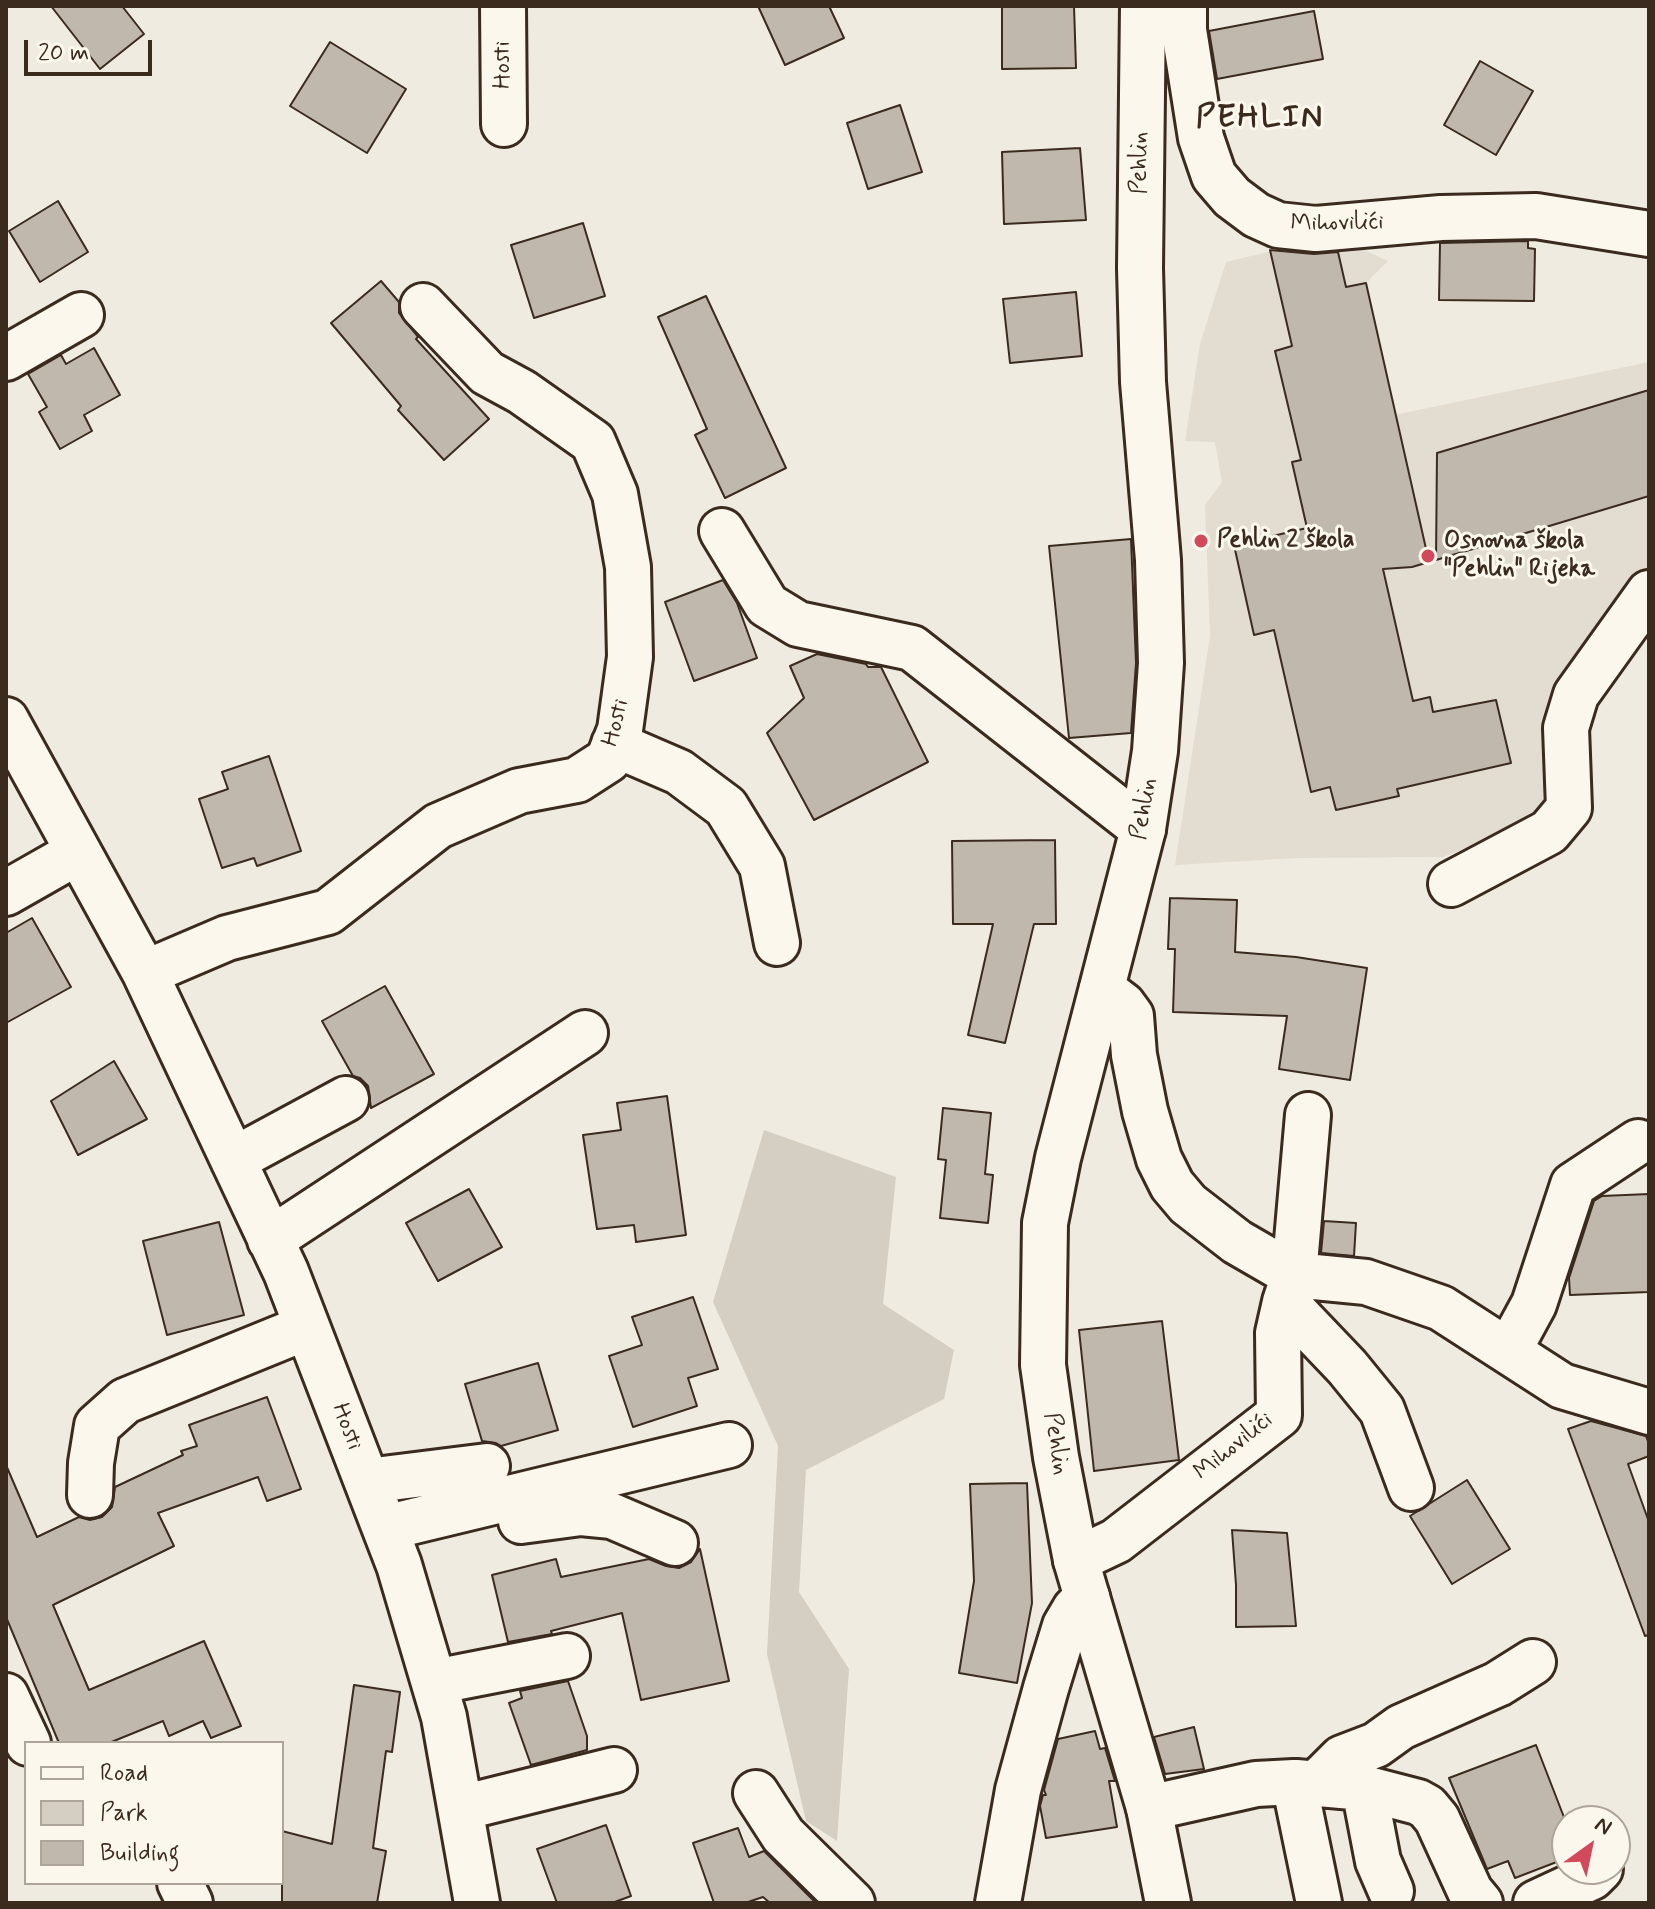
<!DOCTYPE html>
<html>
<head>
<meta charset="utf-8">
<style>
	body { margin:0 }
	#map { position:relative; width:1655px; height:1909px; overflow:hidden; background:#f0ebe0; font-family:Mynerve,sans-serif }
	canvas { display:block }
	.frame { position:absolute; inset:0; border:8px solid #3b2a1e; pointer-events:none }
	.legend { position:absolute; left:24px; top:1741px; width:260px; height:144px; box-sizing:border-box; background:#fbf7ec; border:2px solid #aea59a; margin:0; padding:10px 14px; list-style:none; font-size:24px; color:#3b2a1e }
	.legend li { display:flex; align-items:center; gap:16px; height:40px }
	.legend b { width:40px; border:2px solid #aea59a }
	.north { position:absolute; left:1551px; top:1805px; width:80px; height:80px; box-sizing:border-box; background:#fbf7ec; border:2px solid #aea59a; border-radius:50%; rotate:33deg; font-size:22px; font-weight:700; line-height:32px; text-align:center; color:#3b2a1e }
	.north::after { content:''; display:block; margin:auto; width:28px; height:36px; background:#d1495b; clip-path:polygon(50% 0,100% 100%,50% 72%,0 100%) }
	.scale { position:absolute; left:24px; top:40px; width:128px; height:36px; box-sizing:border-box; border:4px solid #3b2a1e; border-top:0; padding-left:10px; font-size:24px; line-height:28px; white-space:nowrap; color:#3b2a1e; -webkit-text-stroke:6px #fbf7ec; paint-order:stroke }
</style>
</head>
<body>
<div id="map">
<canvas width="1655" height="1909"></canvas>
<div class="frame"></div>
<ul class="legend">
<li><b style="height:10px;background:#fbf7ec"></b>Road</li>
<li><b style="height:22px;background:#d5cec3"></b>Park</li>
<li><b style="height:22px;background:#c0b8ad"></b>Building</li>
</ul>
<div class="north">N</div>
<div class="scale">20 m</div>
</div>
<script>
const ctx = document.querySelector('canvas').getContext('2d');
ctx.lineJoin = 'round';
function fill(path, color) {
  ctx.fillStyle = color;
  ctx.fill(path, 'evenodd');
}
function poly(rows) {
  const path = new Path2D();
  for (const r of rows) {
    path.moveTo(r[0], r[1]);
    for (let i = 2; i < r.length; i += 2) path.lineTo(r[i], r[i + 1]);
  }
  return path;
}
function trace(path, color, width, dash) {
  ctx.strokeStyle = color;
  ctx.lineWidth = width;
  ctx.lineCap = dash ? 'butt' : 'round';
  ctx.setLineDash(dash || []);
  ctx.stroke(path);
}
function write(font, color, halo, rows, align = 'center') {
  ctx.font = font + ' Mynerve,sans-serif';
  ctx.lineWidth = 6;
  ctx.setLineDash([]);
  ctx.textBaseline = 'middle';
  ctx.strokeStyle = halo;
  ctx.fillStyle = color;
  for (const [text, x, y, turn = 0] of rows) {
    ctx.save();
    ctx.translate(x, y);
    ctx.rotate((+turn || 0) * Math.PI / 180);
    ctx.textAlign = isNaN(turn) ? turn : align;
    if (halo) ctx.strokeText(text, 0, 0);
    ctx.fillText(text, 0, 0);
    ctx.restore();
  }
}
const built = poly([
	[1334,236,1388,261,1366,283,1394,415,1649,362,1649,607,1583,702,1571,806,1443,857,1299,858,1175,865,1210,636,1205,505,1222,482,1215,442,1185,441,1200,344,1226,262]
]);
const green = poly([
	[764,1130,896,1177,883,1304,954,1350,944,1399,806,1470,799,1592,849,1669,837,1841,806,1821,767,1654,778,1446,713,1302]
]);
const building = poly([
	[51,6,122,6,144,34,100,69,51,6],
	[758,6,829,6,844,38,785,65,758,6],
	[1002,6,1074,6,1076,68,1002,69,1002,6],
	[1314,11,1323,59,1217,79,1209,31,1314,11],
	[330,42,406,89,367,153,290,106,330,42],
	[1480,61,1533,91,1496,155,1444,125,1480,61],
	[900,105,922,172,868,189,847,123,900,105],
	[1080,148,1086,220,1004,224,1002,152,1080,148],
	[58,201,88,252,40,282,9,231,58,201],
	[583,223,605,296,534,318,511,245,583,223],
	[1528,241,1528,248,1535,249,1534,301,1439,300,1440,243,1528,241],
	[1270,250,1314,254,1338,252,1346,287,1366,283,1429,562,1412,567,1383,569,1413,701,1430,697,1433,712,1496,700,1511,763,1397,789,1399,796,1336,810,1330,787,1311,792,1274,630,1254,635,1234,545,1307,528,1292,462,1301,460,1275,351,1292,346,1270,250],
	[381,281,399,302,399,313,418,337,416,339,489,419,444,460,398,410,401,406,331,323,381,281],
	[1076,292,1082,356,1010,363,1003,299,1076,292],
	[706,296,786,468,725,498,695,435,707,429,658,317,706,296],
	[94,348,120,395,84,415,92,431,60,449,39,412,47,407,28,374,61,355,66,364,94,348],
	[1649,390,1649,496,1436,560,1437,453,1649,390],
	[1131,539,1136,663,1131,733,1069,738,1049,546,1131,539],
	[723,580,737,603,757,658,694,681,665,602,723,580],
	[817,654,866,664,868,667,881,667,928,762,814,820,767,733,804,698,790,666,817,654],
	[269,756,301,851,257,866,254,858,222,868,199,799,228,789,222,772,269,756],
	[1055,840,1056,924,1034,924,1005,1043,968,1035,993,924,953,924,952,841,1055,840],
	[1170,898,1237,900,1235,952,1296,957,1367,968,1350,1080,1279,1069,1287,1016,1173,1012,1175,949,1168,949,1170,898],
	[32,918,71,987,6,1023,6,933,32,918],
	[385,986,434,1074,371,1108,368,1086,360,1078,353,1076,322,1021,385,986],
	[114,1061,147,1119,78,1155,51,1101,114,1061],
	[667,1096,686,1235,636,1242,634,1225,597,1229,583,1135,621,1130,617,1103,667,1096],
	[943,1108,991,1113,985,1174,993,1175,988,1223,940,1218,946,1160,938,1159,943,1108],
	[469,1189,502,1247,438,1281,406,1223,469,1189],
	[1649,1194,1649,1292,1570,1295,1569,1278,1594,1201,1602,1196,1649,1194],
	[1324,1221,1356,1223,1354,1256,1321,1253,1324,1221],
	[219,1222,244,1315,167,1335,143,1241,219,1222],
	[693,1297,718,1369,688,1378,697,1406,633,1427,609,1356,642,1345,632,1317,693,1297],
	[1162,1321,1179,1460,1094,1471,1079,1330,1162,1321],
	[538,1363,558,1430,501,1446,496,1443,482,1441,465,1384,538,1363],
	[267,1397,301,1489,267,1501,258,1477,158,1513,174,1546,53,1605,89,1690,204,1641,241,1726,211,1738,203,1721,169,1736,163,1721,109,1743,59,1743,6,1617,6,1465,37,1537,79,1517,90,1520,102,1517,112,1507,115,1487,183,1455,181,1451,197,1446,189,1425,267,1397],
	[1591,1421,1646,1436,1649,1444,1649,1456,1628,1464,1649,1522,1649,1635,1645,1636,1568,1429,1591,1421],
	[1467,1480,1510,1549,1452,1584,1410,1516,1467,1480],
	[1027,1483,1032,1603,1017,1683,959,1673,974,1581,970,1484,1027,1483],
	[1232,1530,1287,1533,1296,1626,1236,1627,1236,1585,1232,1530],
	[700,1549,729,1681,641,1700,622,1613,551,1631,552,1634,508,1642,492,1575,556,1559,561,1577,649,1559,666,1566,679,1568,691,1562,700,1549],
	[568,1681,587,1736,587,1750,531,1765,509,1703,522,1698,520,1691,568,1681],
	[354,1685,400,1692,392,1752,386,1751,373,1848,386,1851,377,1903,282,1903,282,1831,332,1844,354,1685],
	[1194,1727,1204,1769,1165,1774,1154,1737,1194,1727],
	[1095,1731,1100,1749,1105,1748,1115,1781,1109,1781,1117,1827,1046,1838,1040,1806,1043,1795,1046,1795,1044,1790,1058,1739,1095,1731],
	[1536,1745,1567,1825,1567,1858,1515,1878,1508,1861,1487,1869,1449,1778,1536,1745],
	[606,1825,631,1896,612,1903,557,1903,537,1849,606,1825],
	[738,1828,749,1857,764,1851,816,1903,770,1903,763,1897,745,1903,714,1903,693,1843,738,1828]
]);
const minor = poly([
	[503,6,504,124],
	[1184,6,1184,30,1201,138,1214,176,1232,197,1256,215,1278,225,1316,229,1441,218,1536,216,1649,234],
	[6,358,81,315],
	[722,531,767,605,798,624,912,648,1143,829],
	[6,720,145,973,286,1272,399,1565,444,1717,477,1903],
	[614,744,679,772,726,807,762,866,777,943],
	[1451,884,1549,832,1569,808,1566,728,1576,695,1649,593],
	[6,893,78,852],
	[145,973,227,938,328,912,438,826,519,791,577,780,608,760,620,730,630,657,628,567,615,494,593,442,522,392,487,373,423,306],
	[1102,989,1123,1005,1131,1016,1134,1055,1145,1111,1159,1159,1172,1185,1188,1204,1237,1242,1294,1275,1366,1282,1441,1308,1562,1386,1649,1412],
	[233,1160,346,1099],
	[270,1240,585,1033],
	[1285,1302,1347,1367,1382,1410,1411,1488],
	[1509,1350,1534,1304,1573,1185,1638,1142],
	[367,1481,487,1466],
	[90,1495,91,1463,97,1426,125,1401,307,1327],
	[521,1521,581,1513,612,1516,675,1543],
	[385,1528,729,1445],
	[1076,1560,1116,1541,1279,1415,1278,1333,1285,1302,1294,1275,1308,1115],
	[434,1682,567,1656],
	[6,1696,28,1743],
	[1296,1782,1364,1788,1418,1802,1427,1807,1437,1819,1470,1891,1480,1903],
	[1317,1783,1342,1758,1376,1745,1401,1727,1498,1684,1533,1662],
	[1364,1788,1378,1861,1391,1891],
	[756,1793,783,1835,852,1903],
	[461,1808,614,1770],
	[1149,1808,1256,1784,1294,1782,1319,1903],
	[180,1883,190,1903],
	[998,1903,1018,1790,1046,1688,1065,1626,1075,1609,1087,1597],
	[1536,1903,1592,1877,1600,1869]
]);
const major = poly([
	[1143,6,1140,268,1143,382,1158,560,1161,663,1155,751,1143,829,1058,1158,1045,1223,1043,1365,1056,1457,1076,1560,1149,1808,1168,1903]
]);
const markers = [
	[1201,541,8,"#d1495b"],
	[1428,556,8,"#d1495b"]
];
const streetNames = [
	["Hosti",504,65,-90],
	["Pehlin",1141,163,-89],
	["Mihovilići",1337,224,-1],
	["Hosti",617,723,-76],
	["Pehlin",1145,809,-80],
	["Hosti",346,1427,69],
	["Pehlin",1055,1444,81],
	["Mihovilići",1234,1447,-39]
];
const poiNames = [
	["Pehlin 2 škola",1217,541],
	["Osnovna škola",1444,542],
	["\"Pehlin\" Rijeka",1444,570]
];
const districtNames = [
	["PEHLIN",1260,119]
];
fill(built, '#e2dcd1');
fill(green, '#d5cec3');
fill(building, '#c0b8ad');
trace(building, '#3b2a1e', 2);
trace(minor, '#3b2a1e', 50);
trace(major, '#3b2a1e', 50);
trace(minor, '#fbf7ec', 44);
trace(major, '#fbf7ec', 44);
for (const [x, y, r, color] of markers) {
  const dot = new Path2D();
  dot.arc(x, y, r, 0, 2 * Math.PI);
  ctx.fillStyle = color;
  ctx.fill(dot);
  trace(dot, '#fbf7ec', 3);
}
write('24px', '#3b2a1e', '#fbf7ec', streetNames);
write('bold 24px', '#3b2a1e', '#fbf7ec', poiNames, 'left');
ctx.letterSpacing = '2px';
write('bold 32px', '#3b2a1e', '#fbf7ec', districtNames);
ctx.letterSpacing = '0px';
</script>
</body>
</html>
